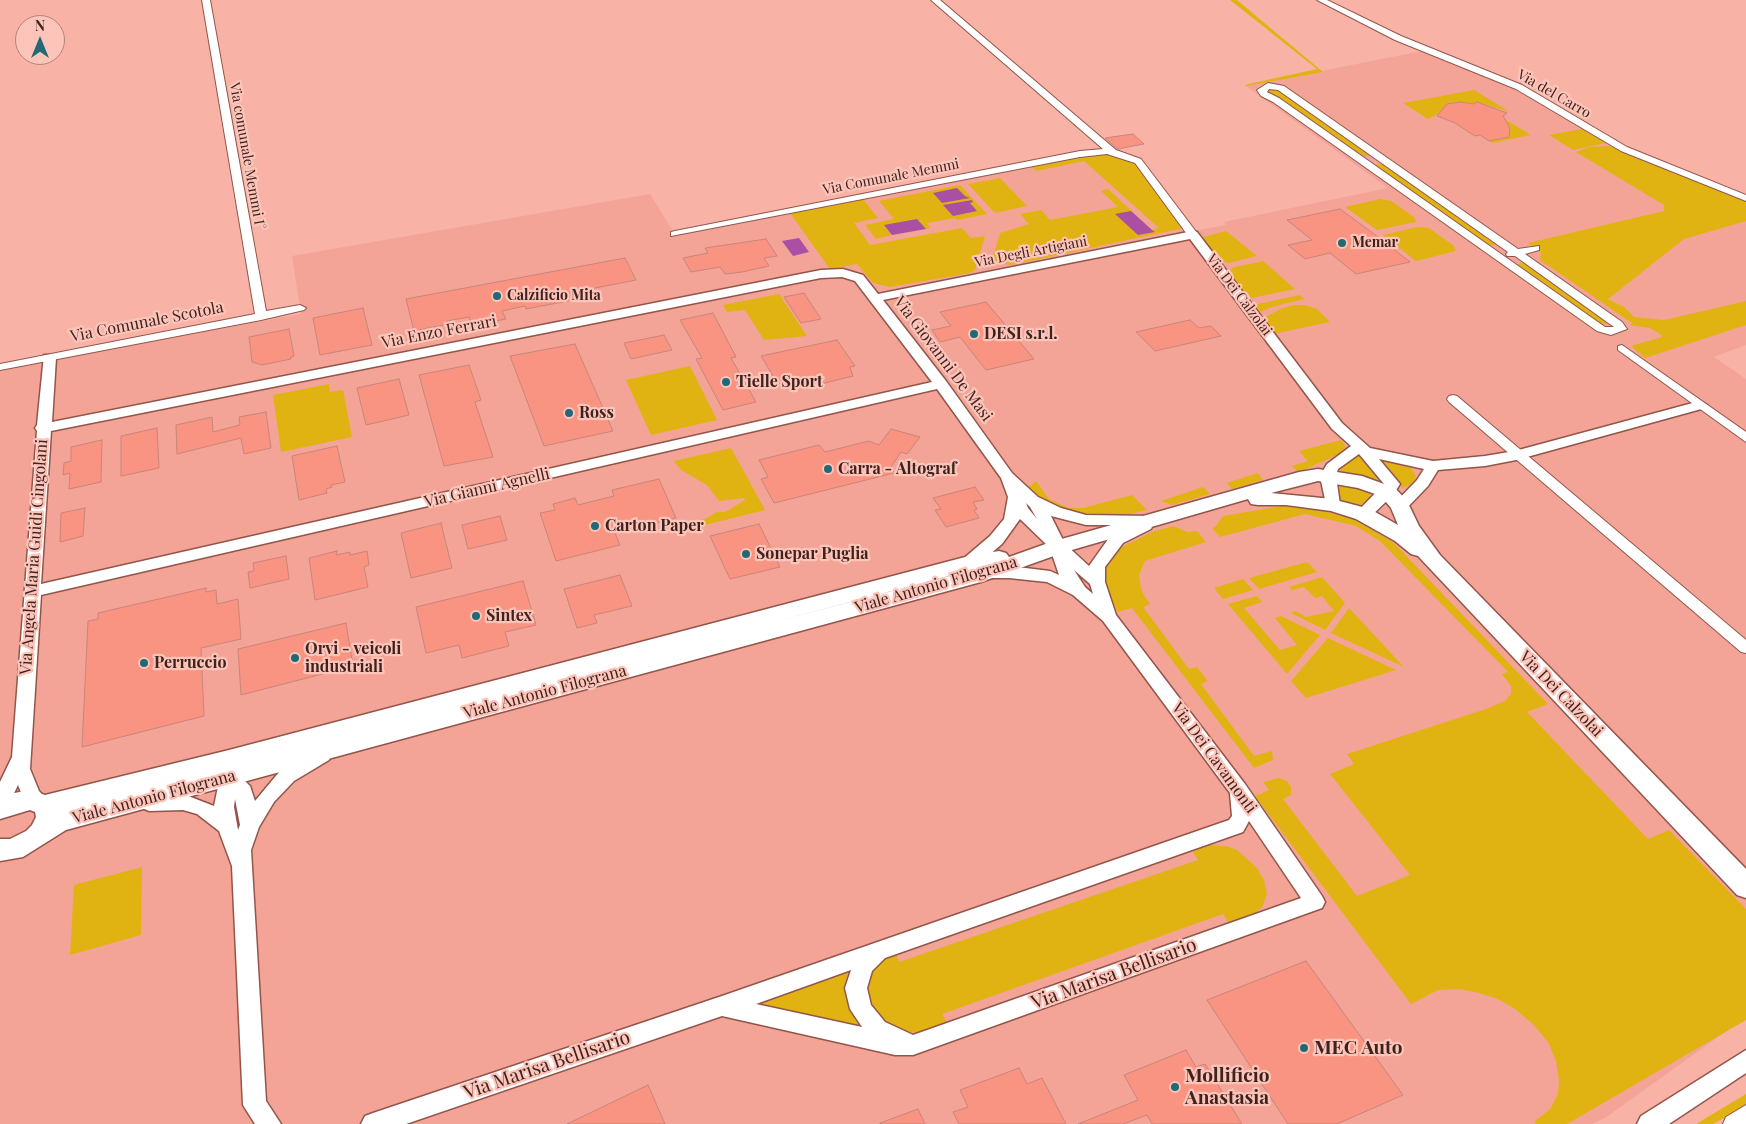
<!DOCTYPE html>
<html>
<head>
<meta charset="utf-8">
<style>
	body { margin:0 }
	#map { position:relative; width:1746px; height:1124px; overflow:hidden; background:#f9b2a6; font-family:"Playfair Display",serif }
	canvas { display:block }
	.north { position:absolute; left:15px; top:15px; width:50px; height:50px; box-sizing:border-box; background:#fdc4b9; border:1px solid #b0837b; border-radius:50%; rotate:0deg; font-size:14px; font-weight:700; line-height:20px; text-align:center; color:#3d221e }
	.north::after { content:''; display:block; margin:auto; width:18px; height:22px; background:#206975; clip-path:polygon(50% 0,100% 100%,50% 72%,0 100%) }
</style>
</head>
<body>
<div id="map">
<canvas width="1746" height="1124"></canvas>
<div class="north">N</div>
</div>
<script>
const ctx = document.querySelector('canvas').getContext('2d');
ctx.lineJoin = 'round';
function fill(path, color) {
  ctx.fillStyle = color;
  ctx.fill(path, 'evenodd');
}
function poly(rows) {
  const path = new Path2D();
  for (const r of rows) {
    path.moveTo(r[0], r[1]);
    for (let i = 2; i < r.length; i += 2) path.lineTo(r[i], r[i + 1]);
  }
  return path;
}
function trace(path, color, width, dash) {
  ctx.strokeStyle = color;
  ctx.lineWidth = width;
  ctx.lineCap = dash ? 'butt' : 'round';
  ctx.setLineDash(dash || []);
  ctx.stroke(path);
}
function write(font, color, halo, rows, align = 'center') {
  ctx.font = font + ' "Playfair Display",serif';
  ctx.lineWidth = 4.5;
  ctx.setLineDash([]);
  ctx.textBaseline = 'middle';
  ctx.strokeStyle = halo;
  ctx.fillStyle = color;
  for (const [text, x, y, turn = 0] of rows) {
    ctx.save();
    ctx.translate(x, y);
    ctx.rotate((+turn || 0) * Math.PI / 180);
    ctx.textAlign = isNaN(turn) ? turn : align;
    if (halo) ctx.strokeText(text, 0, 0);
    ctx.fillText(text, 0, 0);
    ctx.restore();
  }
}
const built = poly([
	[1427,50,1516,87,1589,132,1746,199,1746,345,1714,357,1746,379,1746,1017,1605,1118,1592,1124,0,1124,0,369,301,314,292,256,650,194,676,236,1087,155,1188,232,1226,225,1224,222,1388,188,1246,86]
]);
const green = poly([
	[1230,0,1237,0,1323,72,1246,86,1245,85,1253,83,1317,69],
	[1271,89,1278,90,1369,153,1370,156,1360,156,1268,92],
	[1474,90,1510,112,1477,102,1473,104,1455,102,1444,106,1444,111,1428,119,1403,103],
	[1501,117,1531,135,1492,143,1489,141,1509,135,1510,128],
	[1582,129,1606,143,1573,150,1549,135],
	[1607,146,1620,148,1746,199,1746,221,1684,239,1608,299,1624,307,1634,317,1664,320,1746,301,1746,325,1645,358,1631,346,1662,337,1660,334,1650,328,1630,325,1632,323,1540,260,1541,253,1528,243,1664,211,1664,205,1576,152,1589,147],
	[1106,154,1134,161,1184,228,1011,265,992,261,1000,233,1029,224,1020,214,1041,210,1050,220,1118,207,1101,191,1108,189,1152,230,1159,228,1084,161,1036,171,1030,166,1087,155],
	[1377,164,1386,165,1497,245,1486,245,1375,166],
	[1000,178,1027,206,995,213,968,184],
	[960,185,987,214,957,220,955,218,927,223,930,228,926,229,917,219,885,226,892,235,876,239,865,225,894,219,879,201],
	[863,199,878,218,854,223,870,245,962,228,971,238,985,236,975,270,970,273,890,287,873,283,857,264,830,269,790,213],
	[1380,199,1391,201,1414,217,1416,222,1377,230,1345,207],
	[1417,227,1429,228,1454,246,1456,251,1416,261,1383,235],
	[1226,231,1257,256,1229,263,1218,260,1203,237],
	[1263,261,1295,289,1252,298,1245,295,1227,272,1234,267],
	[1521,263,1526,263,1610,323,1600,324,1517,265],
	[779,294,807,336,764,340,745,310,727,312,723,305],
	[1300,295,1304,299,1272,307,1258,313,1255,309,1258,304],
	[1294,305,1304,305,1317,309,1330,322,1273,334,1262,319,1280,309],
	[690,366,717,420,651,435,626,380],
	[329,384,330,392,343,390,352,437,281,452,273,395],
	[1341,440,1346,447,1339,454,1304,470,1297,471,1292,466,1308,461,1299,451],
	[731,448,765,510,693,528,690,521,705,519,717,512,725,512,745,500,744,498,719,501,707,485,681,470,674,461],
	[1358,453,1380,476,1378,478,1375,480,1339,473,1342,467],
	[1382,457,1409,465,1416,476,1414,483,1402,488,1393,475,1378,460],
	[1258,473,1263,480,1232,489,1227,483],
	[1036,481,1049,499,1069,508,1083,508,1132,495,1147,510,1122,516,1080,514,1045,501,1027,488],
	[1349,484,1369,491,1371,501,1360,505,1345,502,1339,498,1338,488],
	[1203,487,1210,494,1172,505,1161,501],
	[1287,505,1320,510,1353,519,1393,542,1548,704,1527,712,1648,839,1669,830,1746,909,1746,1020,1567,1124,1536,1124,1534,1122,1550,1109,1558,1094,1559,1080,1556,1061,1548,1042,1534,1025,1515,1009,1498,999,1479,993,1460,989,1438,990,1411,1004,1255,796,1269,790,1263,782,1279,778,1287,781,1291,787,1291,795,1283,799,1357,896,1410,875,1330,774,1354,764,1347,754,1486,709,1505,701,1511,694,1511,686,1502,674,1508,672,1380,541,1356,526,1305,514,1220,537,1212,528,1216,526,1223,516],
	[1173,526,1188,532,1197,531,1206,542,1145,561,1139,575,1140,584,1143,594,1150,604,1143,607,1189,669,1197,667,1208,681,1201,684,1254,756,1272,751,1273,760,1254,768,1132,608,1118,612,1108,593,1103,570,1120,548,1152,532],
	[1307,562,1317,572,1259,589,1249,578],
	[1322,577,1345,603,1325,630,1291,613,1295,611,1306,617,1334,611,1322,596,1315,598,1304,587,1292,590,1289,587],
	[1243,579,1253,590,1223,599,1214,588],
	[1257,596,1262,602,1244,608,1280,650,1297,645,1275,618,1281,616,1320,635,1287,674,1228,604],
	[1349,608,1404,667,1331,633],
	[1328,638,1396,670,1306,698,1291,681],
	[1206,845,1226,846,1237,850,1257,868,1264,880,1267,894,1262,907,1254,914,1229,924,1223,914,942,1014,948,1024,930,1031,917,1033,898,1030,887,1025,866,999,868,975,873,967,894,950,899,962,1198,860,1192,850],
	[142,867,141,935,70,955,74,885],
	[849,969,844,987,849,1008,861,1029,757,1006,756,1002],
	[1746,1094,1746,1104,1737,1111,1713,1124,1696,1124]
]);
const water = poly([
	[957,188,965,196,970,198,942,203,933,193],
	[972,200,973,202,970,203,977,211,953,216,943,205],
	[1131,211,1152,230,1155,232,1138,235,1115,214],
	[917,219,926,229,892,235,884,225],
	[799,238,809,252,793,256,782,241]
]);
const building = poly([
	[1461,102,1473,104,1477,102,1507,113,1503,116,1510,128,1509,137,1489,141,1480,135,1475,136,1455,123,1437,116,1447,104,1461,102],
	[1133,134,1144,144,1118,149,1105,138,1133,134],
	[1340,209,1374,234,1410,262,1356,274,1330,253,1305,259,1288,245,1312,240,1287,220,1340,209],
	[766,239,777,256,764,258,769,266,742,272,725,274,720,267,691,272,683,258,708,253,705,248,766,239],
	[625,258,636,280,570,293,573,300,526,309,525,306,502,311,506,319,471,326,469,317,447,321,448,324,414,331,406,299,625,258],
	[804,293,821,319,801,323,784,297,804,293],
	[986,302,1034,359,986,370,960,337,940,342,932,330,951,326,940,312,986,302],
	[363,308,372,345,320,355,313,318,363,308],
	[713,313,736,357,731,358,756,402,723,410,696,359,702,358,680,320,713,313],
	[1190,320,1199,328,1211,326,1221,336,1155,351,1136,332,1190,320],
	[289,329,294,356,291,357,291,359,262,365,252,362,249,337,289,329],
	[664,335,672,350,631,359,624,343,664,335],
	[837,340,855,366,850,367,853,376,817,385,814,380,804,383,802,378,778,384,761,356,837,340],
	[575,344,613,431,544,446,510,356,575,344],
	[469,365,481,400,475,402,493,457,444,466,419,375,469,365],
	[399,379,409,415,366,425,357,388,399,379],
	[266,412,271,448,244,454,241,438,177,454,176,425,212,417,213,432,240,425,239,417,266,412],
	[157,428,159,468,121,476,121,436,157,428],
	[891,429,920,437,907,454,901,452,891,467,894,473,774,503,761,479,768,477,759,460,819,445,825,452,869,441,879,445,891,429],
	[102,440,101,482,69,489,70,473,63,475,64,463,71,461,71,447,102,440],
	[337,446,345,482,331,485,332,487,326,489,327,493,299,500,292,456,337,446],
	[659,479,676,518,615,533,620,545,556,561,540,513,555,510,553,504,575,498,578,505,614,496,612,490,659,479],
	[975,487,984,500,973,502,977,509,974,510,979,518,946,527,935,510,941,509,933,498,975,487],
	[85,508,83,536,60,542,61,513,85,508],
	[500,516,507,540,468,549,462,525,500,516],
	[441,523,452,568,411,578,401,533,441,523],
	[759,524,780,567,730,579,710,536,759,524],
	[337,551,336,555,350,552,350,555,367,551,369,565,364,567,368,587,315,600,309,558,337,551],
	[286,556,289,579,250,588,248,572,254,571,253,563,286,556],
	[620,575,632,606,594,615,597,623,577,628,564,589,620,575],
	[523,581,536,625,505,632,509,646,462,658,459,645,426,653,416,607,523,581],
	[206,588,206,592,216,590,217,604,238,599,241,639,201,648,204,716,82,747,88,621,98,619,98,613,206,588],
	[346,623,353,666,241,695,238,649,346,623],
	[1306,961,1403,1095,1337,1124,1288,1124,1207,1000,1306,961],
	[1186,1050,1196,1067,1205,1064,1242,1124,1152,1124,1147,1115,1123,1124,1078,1124,1138,1100,1124,1075,1186,1050],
	[1019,1068,1027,1084,1042,1078,1066,1124,959,1124,953,1112,968,1107,960,1090,1019,1068],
	[648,1085,665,1124,567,1124,648,1085],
	[918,1109,925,1124,880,1124,880,1123,918,1109]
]);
const minor = poly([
	[202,0,210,0,266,311,300,305,306,308,304,310,261,320,0,370,0,364,255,314,202,0],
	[931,0,940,0,1116,150,1141,159,1197,233,1197,237,1189,237,1135,163,1107,154,1080,157,671,236,671,232,675,231,1080,151,1103,149,931,0],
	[1317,0,1327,0,1401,36,1522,85,1627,147,1746,195,1746,201,1621,151,1516,89,1395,40,1317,0],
	[1268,83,1284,86,1518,249,1539,246,1539,250,1525,254,1622,322,1627,329,1611,335,1597,331,1273,102,1261,96,1257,90,1268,83],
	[1269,89,1278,90,1508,252,1506,254,1507,256,1515,256,1614,327,1605,327,1279,98,1267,92,1269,89],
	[1622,345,1746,432,1746,442,1618,350,1618,346,1622,345],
	[1453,395,1457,396,1746,640,1746,653,1741,652,1449,402,1447,399,1449,396,1453,395],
	[1746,1105,1746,1124,1723,1124,1726,1117,1746,1105]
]);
const tertiary = poly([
	[1193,231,1197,232,1342,423,1370,448,1433,461,1485,456,1515,451,1700,401,1707,405,1705,408,1516,460,1485,466,1438,470,1428,486,1405,510,1400,511,1392,506,1417,480,1424,469,1379,459,1400,484,1393,495,1369,518,1363,519,1357,518,1355,514,1384,484,1359,454,1338,469,1336,476,1340,505,1332,510,1327,509,1320,476,1327,464,1351,446,1332,429,1190,239,883,300,946,381,1012,473,1038,497,1061,508,1086,515,1153,516,1155,520,1151,529,1123,543,1105,567,1105,582,1116,615,1245,784,1322,896,1325,902,1322,908,913,1055,895,1055,722,1016,406,1124,361,1124,365,1116,373,1113,722,996,1229,820,1232,816,1230,793,1103,621,1073,595,1047,582,1009,578,983,578,981,574,983,570,1009,566,1050,571,1059,575,1050,548,1020,519,1002,544,975,567,963,567,961,563,963,559,990,536,1004,519,1008,497,1001,478,937,389,41,595,30,769,39,791,48,801,45,806,38,809,31,806,24,800,18,785,7,808,0,811,0,782,12,757,37,431,35,428,37,425,44,355,54,355,56,358,52,422,821,270,843,269,863,275,878,294,1193,231],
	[842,277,855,281,932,382,41,584,51,431,821,278,842,277],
	[1026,503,1030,507,1037,519,1028,508,1026,503],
	[1051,516,1086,525,1132,525,1111,535,1089,566,1065,544,1051,516],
	[1074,570,1090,584,1093,594,1085,587,1074,570],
	[1249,821,1301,898,913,1035,885,1022,871,1005,867,988,872,971,885,958,1243,832,1249,821],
	[851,970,845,988,850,1009,862,1027,756,1004,851,970],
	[322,748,329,750,331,755,329,760,294,781,274,802,259,827,251,850,266,1101,281,1124,255,1124,243,1105,232,866,219,831,197,814,183,810,149,811,142,808,139,803,142,798,149,795,183,794,214,806,220,777,222,772,229,770,236,772,250,786,255,801,280,771,322,748],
	[235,799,240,825,238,830,234,807,235,799],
	[1746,1050,1746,1073,1669,1124,1637,1124,1641,1116,1746,1050]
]);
const primary = poly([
	[1318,469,1362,476,1395,488,1407,501,1419,526,1440,555,1746,869,1746,898,1737,895,1418,556,1411,554,1395,541,1356,519,1331,511,1286,505,1258,505,1251,504,1248,499,1065,552,981,582,66,830,23,857,0,861,0,839,10,839,26,831,32,825,36,817,35,812,30,810,0,819,0,797,9,794,30,790,45,795,229,750,969,556,999,551,1006,553,1009,557,1051,542,1299,472,1318,469],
	[1318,481,1358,488,1381,496,1391,508,1398,525,1370,509,1332,499,1271,493,1318,481],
	[975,569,763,625,976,569,975,569]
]);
const markers = [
	[1342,243,5,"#206975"],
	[497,296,5,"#206975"],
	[974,334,5,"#206975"],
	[726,382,5,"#206975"],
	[569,413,5,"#206975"],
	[828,469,5,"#206975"],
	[595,526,5,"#206975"],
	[746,554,5,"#206975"],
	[476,616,5,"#206975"],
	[295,658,5,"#206975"],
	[144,663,5,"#206975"],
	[1304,1048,5,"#206975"],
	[1175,1087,5,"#206975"]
];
const farStreetnames = [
	["Via del Carro",1554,94,30],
	["Via comunale Memmi I°",247,156,80],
	["Via Comunale Memmi",891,177,-11],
	["Via Degli Artigiani",1031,252,-11],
	["Via Dei Calzolai",1239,295,53]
];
const farPoinames = [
	["Memar",1352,243],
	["Calzificio Mita",507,296]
];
const streetNames = [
	["Via Comunale Scotola",147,322,-11],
	["Via Enzo Ferrari",439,332,-11],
	["Via Giovanni De Masi",943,359,53],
	["Via Gianni Agnelli",487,488,-13],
	["Via Angela Maria Guidi Cingolani",34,557,-86],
	["Viale Antonio Filograna",936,585,-16],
	["Viale Antonio Filograna",545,692,-15],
	["Via Dei Calzolai",1561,694,46],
	["Via Dei Cavamonti",1214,758,54],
	["Viale Antonio Filograna",154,797,-15]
];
const poiNames = [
	["DESI s.r.l.",984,334],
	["Tielle Sport",736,382],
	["Ross",579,413],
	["Carra - Altograf",838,469],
	["Carton Paper",605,526],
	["Sonepar Puglia",756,554],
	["Sintex",486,616],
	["Orvi - veicoli",305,649],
	["industriali",305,667],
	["Perruccio",154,663]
];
const nearStreetnames = [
	["Via Marisa Bellisario",1114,974,-20],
	["Via Marisa Bellisario",547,1065,-19]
];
const nearPoinames = [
	["MEC Auto",1314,1048],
	["Mollificio",1185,1076],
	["Anastasia",1185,1098]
];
fill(built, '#f3a497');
fill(green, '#e0b313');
fill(water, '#aa4fa3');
fill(building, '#f99382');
trace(building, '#c9867a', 1);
trace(minor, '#93554a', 2);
trace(tertiary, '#93554a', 3);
trace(primary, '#93554a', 3);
fill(minor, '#fff');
fill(tertiary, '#fff');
fill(primary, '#fff');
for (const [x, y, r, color] of markers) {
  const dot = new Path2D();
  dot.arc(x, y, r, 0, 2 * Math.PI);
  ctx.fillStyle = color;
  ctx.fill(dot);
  trace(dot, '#fdc4b9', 2);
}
write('14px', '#3d221e', '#fdc4b9', farStreetnames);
write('bold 14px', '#3d221e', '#fdc4b9', farPoinames, 'left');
write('16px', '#3d221e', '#fdc4b9', streetNames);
write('bold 16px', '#3d221e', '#fdc4b9', poiNames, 'left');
write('19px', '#3d221e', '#fdc4b9', nearStreetnames);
write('bold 19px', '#3d221e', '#fdc4b9', nearPoinames, 'left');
</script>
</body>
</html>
